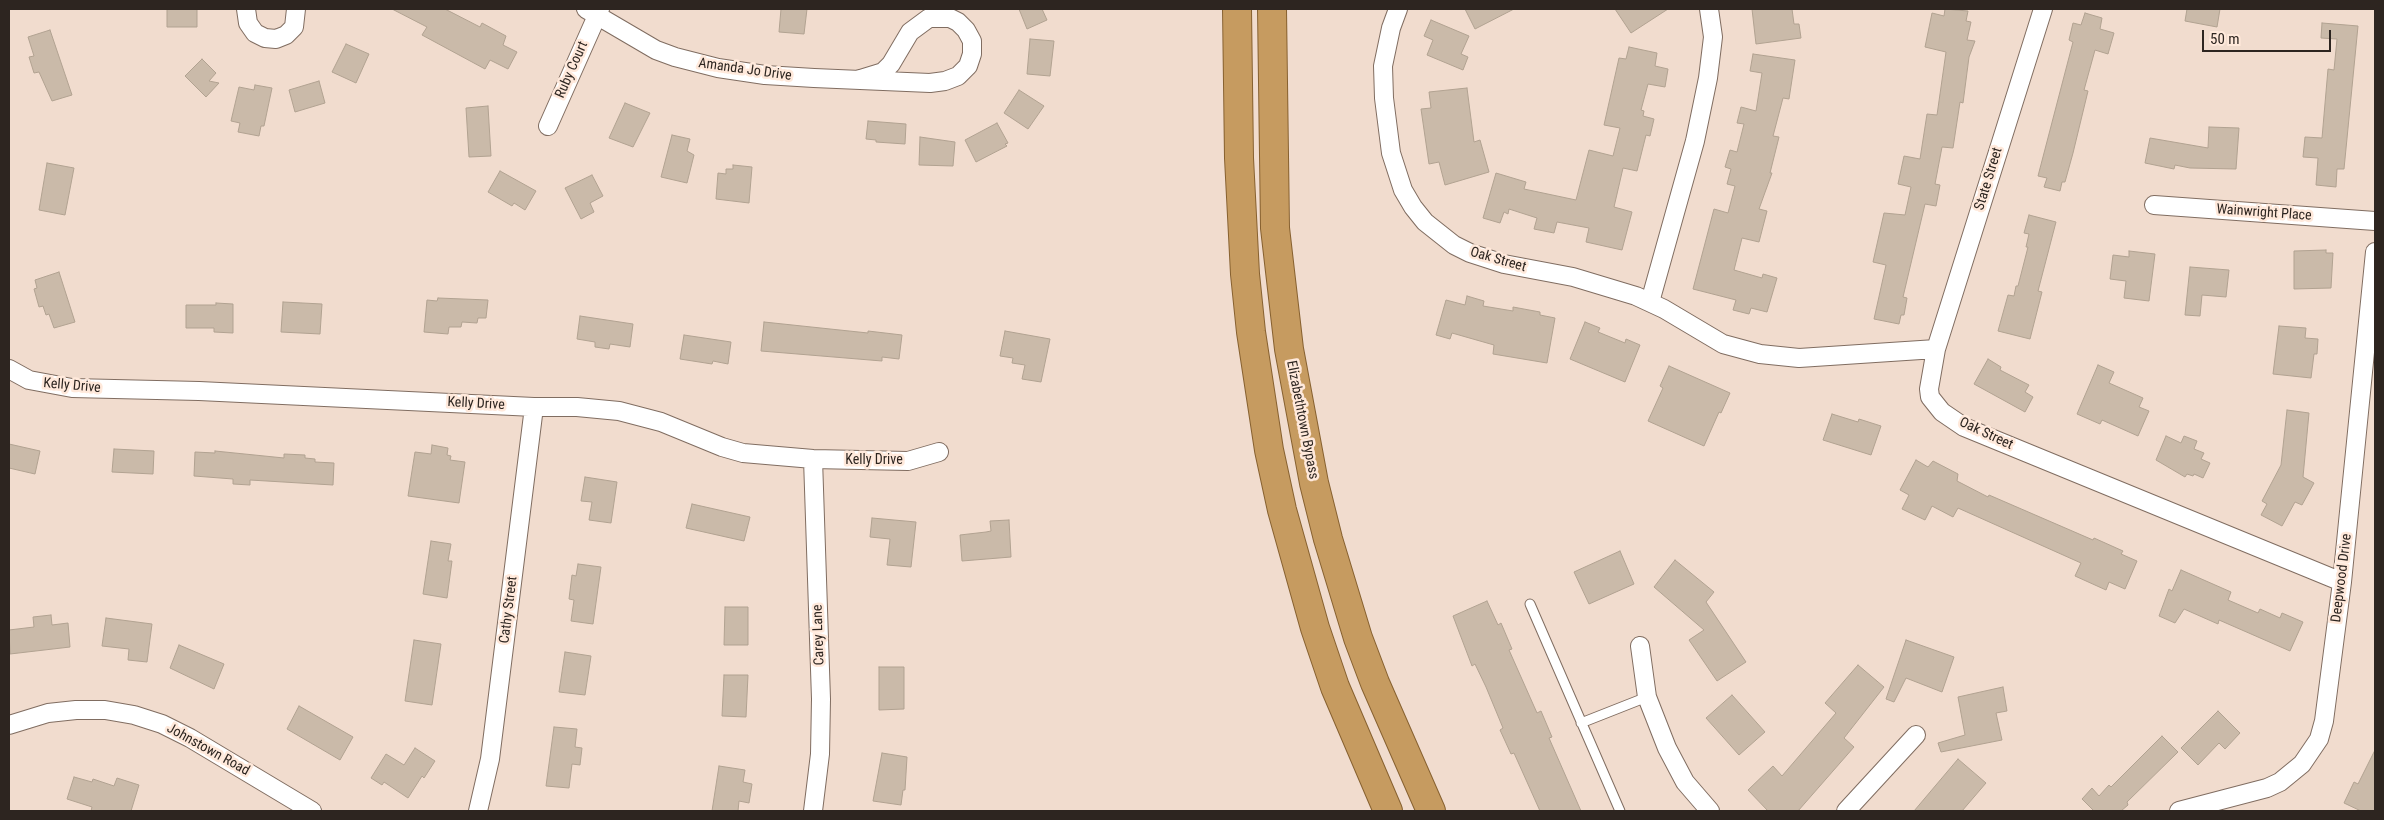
<!DOCTYPE html>
<html>
<head>
<meta charset="utf-8">
<style>
	body { margin:0 }
	#map { position:relative; width:2384px; height:820px; overflow:hidden; background:#f1dcce; font-family:"Roboto Condensed",sans-serif }
	canvas { display:block }
	.frame { position:absolute; inset:0; border:10px solid #2d2520; pointer-events:none }
	.scale { position:absolute; left:2202px; top:30px; width:129px; height:22px; box-sizing:border-box; border:2px solid #2d2520; border-top:0; padding-left:6px; font-size:15px; line-height:18px; white-space:nowrap; color:#2d2520; -webkit-text-stroke:4px #ffe9db; paint-order:stroke }
</style>
</head>
<body>
<div id="map">
<canvas width="2384" height="820"></canvas>
<div class="frame"></div>
<div class="scale">50 m</div>
</div>
<script>
const ctx = document.querySelector('canvas').getContext('2d');
ctx.lineJoin = 'round';
function fill(path, color) {
  ctx.fillStyle = color;
  ctx.fill(path, 'evenodd');
}
function poly(rows) {
  const path = new Path2D();
  for (const r of rows) {
    path.moveTo(r[0], r[1]);
    for (let i = 2; i < r.length; i += 2) path.lineTo(r[i], r[i + 1]);
  }
  return path;
}
function trace(path, color, width, dash) {
  ctx.strokeStyle = color;
  ctx.lineWidth = width;
  ctx.lineCap = dash ? 'butt' : 'round';
  ctx.setLineDash(dash || []);
  ctx.stroke(path);
}
function write(font, color, halo, rows, align = 'center') {
  ctx.font = font + ' "Roboto Condensed",sans-serif';
  ctx.lineWidth = 5;
  ctx.setLineDash([]);
  ctx.textBaseline = 'middle';
  ctx.strokeStyle = halo;
  ctx.fillStyle = color;
  for (const [text, x, y, turn = 0] of rows) {
    ctx.save();
    ctx.translate(x, y);
    ctx.rotate((+turn || 0) * Math.PI / 180);
    ctx.textAlign = isNaN(turn) ? turn : align;
    if (halo) ctx.strokeText(text, 0, 0);
    ctx.fillText(text, 0, 0);
    ctx.restore();
  }
}
const building = poly([
	[167,9,197,9,197,27,167,27,167,9],
	[392,9,445,9,480,27,482,23,506,36,503,45,517,52,508,69,490,60,485,69,422,35,427,27,392,9],
	[781,9,807,9,804,34,779,32,781,9],
	[1019,9,1042,9,1047,20,1027,29,1019,9],
	[1465,9,1514,9,1475,29,1465,9],
	[1615,9,1668,9,1631,33,1615,9],
	[1752,9,1792,9,1794,24,1799,24,1801,38,1756,44,1752,9],
	[1945,9,1968,11,1966,21,1971,22,1967,40,1975,41,1969,57,1963,103,1960,102,1953,148,1942,147,1935,184,1940,185,1936,206,1925,204,1903,297,1907,298,1904,315,1901,315,1899,324,1874,319,1886,265,1873,262,1884,213,1905,215,1911,187,1898,184,1904,156,1920,159,1927,114,1937,115,1946,52,1925,47,1932,13,1944,16,1945,9],
	[2187,9,2220,9,2217,27,2185,21,2187,9],
	[2085,13,2102,18,2100,29,2114,33,2108,54,2095,50,2084,90,2088,91,2073,153,2065,182,2062,182,2060,191,2044,187,2047,178,2038,176,2073,42,2069,40,2073,23,2081,25,2085,13],
	[1431,20,1469,36,1461,54,1468,57,1463,70,1427,55,1433,40,1424,36,1431,20],
	[2322,23,2358,26,2344,169,2337,169,2336,187,2316,185,2318,158,2303,157,2305,137,2322,138,2328,69,2334,70,2337,39,2321,38,2322,23],
	[50,30,72,95,52,101,39,72,34,73,29,57,34,56,28,37,50,30],
	[1030,39,1054,41,1050,76,1027,74,1030,39],
	[346,44,369,54,356,83,332,72,346,44],
	[1629,47,1657,53,1655,66,1668,69,1665,87,1648,84,1641,110,1644,111,1643,116,1654,119,1650,136,1646,135,1637,171,1623,168,1614,207,1632,212,1622,250,1586,242,1589,228,1557,222,1554,233,1534,229,1537,218,1509,209,1508,214,1504,212,1500,223,1483,218,1496,173,1526,182,1524,189,1576,200,1589,150,1613,156,1620,128,1604,125,1619,58,1626,59,1629,47],
	[1753,54,1795,60,1789,99,1783,98,1773,136,1779,137,1770,173,1772,173,1759,209,1767,211,1759,242,1742,238,1734,270,1762,278,1763,274,1777,278,1767,312,1751,308,1749,314,1733,310,1736,300,1693,289,1714,209,1728,213,1735,186,1727,184,1731,169,1725,167,1730,150,1737,152,1744,124,1737,123,1741,107,1756,111,1762,73,1750,71,1753,54],
	[202,59,216,73,209,81,219,83,206,97,185,76,202,59],
	[319,81,325,103,295,112,289,90,319,81],
	[255,85,272,88,264,126,261,126,259,136,238,132,240,123,231,121,239,87,254,90,255,85],
	[1467,88,1474,142,1480,140,1489,172,1445,185,1439,162,1429,164,1421,109,1431,108,1429,92,1467,88],
	[1019,90,1044,106,1028,129,1004,113,1019,90],
	[625,103,650,113,633,147,609,138,625,103],
	[488,106,491,156,469,157,466,108,488,106],
	[868,121,906,124,905,144,876,142,876,140,866,139,868,121],
	[997,123,1008,143,1005,144,1007,146,976,162,965,140,997,123],
	[2209,127,2239,128,2236,169,2190,168,2175,165,2174,169,2145,163,2150,138,2208,148,2209,127],
	[672,135,690,139,687,151,694,155,687,183,661,177,672,135],
	[920,137,955,142,953,166,919,165,920,137],
	[47,163,74,168,65,215,39,210,47,163],
	[733,165,752,167,749,203,716,199,718,173,726,174,726,169,733,169,733,165],
	[500,171,536,191,525,210,514,203,512,206,488,192,500,171],
	[592,175,603,196,590,203,594,212,581,219,565,188,592,175],
	[2029,215,2056,222,2038,291,2042,292,2030,339,1998,331,2008,295,2014,296,2016,286,2018,286,2028,247,2026,247,2029,234,2024,233,2029,215],
	[2326,250,2326,253,2333,253,2331,288,2294,289,2294,251,2326,250],
	[2129,251,2155,254,2149,301,2124,298,2126,281,2110,279,2113,255,2129,257,2129,251],
	[2190,267,2229,270,2226,297,2202,295,2200,316,2185,315,2190,267],
	[59,272,75,322,54,328,49,314,46,315,43,306,39,307,34,289,37,288,35,280,59,272],
	[1467,296,1484,301,1483,306,1513,311,1513,307,1540,312,1540,315,1555,318,1547,363,1493,354,1494,345,1452,333,1450,339,1436,335,1446,300,1465,305,1467,296],
	[438,298,488,300,486,318,478,318,477,323,462,322,461,327,449,327,448,334,424,332,427,300,437,301,438,298],
	[283,302,322,304,320,334,281,332,283,302],
	[216,303,233,304,233,333,214,332,214,328,186,328,186,305,216,305,216,303],
	[580,316,633,324,630,347,610,344,609,349,595,347,595,342,577,339,580,316],
	[764,322,868,333,868,331,902,335,899,359,882,357,882,361,761,351,764,322],
	[1585,322,1600,328,1598,332,1625,343,1626,339,1640,345,1625,382,1570,359,1585,322],
	[2279,326,2306,328,2305,338,2318,339,2317,354,2314,354,2311,378,2273,374,2279,326],
	[1005,331,1050,339,1041,382,1022,379,1025,365,1012,363,1013,358,1000,356,1005,331],
	[684,335,731,342,728,364,713,361,712,364,680,359,684,335],
	[1988,359,2001,367,2000,370,2029,385,2025,392,2033,397,2025,412,1974,384,1988,359],
	[2098,365,2114,372,2109,383,2143,398,2139,407,2149,411,2138,436,2102,420,2100,424,2077,414,2098,365],
	[1669,366,1730,393,1721,413,1719,412,1704,446,1648,421,1663,388,1660,386,1669,366],
	[2287,410,2309,413,2303,477,2314,483,2302,505,2295,502,2282,526,2261,515,2267,504,2262,501,2281,465,2287,410],
	[1832,414,1858,422,1859,419,1881,426,1871,455,1823,440,1832,414],
	[2166,436,2181,443,2184,436,2197,441,2194,449,2204,453,2201,459,2210,463,2203,478,2194,474,2193,476,2187,474,2185,477,2156,460,2166,436],
	[9,444,40,451,35,474,9,468,9,444],
	[432,445,448,448,447,455,451,456,450,460,465,462,459,503,408,496,415,452,431,454,432,445],
	[114,449,154,451,153,474,112,472,114,449],
	[215,451,284,458,284,454,305,455,305,458,315,459,315,462,334,463,333,485,250,480,250,485,233,484,233,479,194,476,195,452,215,453,215,451],
	[1916,460,1928,467,1933,461,1958,474,1957,481,1988,497,1989,495,2093,540,2094,538,2123,551,2121,554,2137,561,2125,589,2109,582,2106,590,2075,576,2081,563,1958,508,1953,517,1932,506,1925,520,1902,509,1909,495,1900,490,1916,460],
	[585,477,617,482,611,523,589,520,592,502,581,501,585,477],
	[692,504,750,517,744,541,686,528,692,504],
	[872,518,916,522,911,567,887,565,890,539,870,537,872,518],
	[1009,520,1011,557,962,561,960,535,986,532,991,531,990,521,1009,520],
	[431,541,451,544,448,561,452,561,447,598,423,594,431,541],
	[1620,551,1634,584,1589,604,1574,572,1620,551],
	[1675,560,1714,592,1706,602,1746,662,1717,681,1689,640,1704,630,1654,587,1675,560],
	[578,564,601,567,593,624,571,621,574,600,569,599,572,575,576,576,578,564],
	[2181,570,2231,592,2228,600,2258,613,2260,609,2280,618,2282,613,2303,622,2290,651,2219,620,2218,624,2184,609,2175,623,2159,616,2169,589,2172,591,2181,570],
	[1487,601,1498,625,1501,623,1512,649,1509,650,1537,713,1541,711,1552,737,1549,738,1581,811,1540,811,1514,753,1511,754,1500,730,1503,728,1486,687,1475,664,1472,666,1453,616,1487,601],
	[725,607,748,607,748,645,724,645,725,607],
	[51,615,52,625,68,623,70,647,10,654,9,630,34,627,33,617,51,615],
	[106,618,152,624,147,662,128,660,129,649,102,646,106,618],
	[414,640,441,644,432,705,405,701,414,640],
	[1906,640,1954,657,1942,692,1906,678,1894,702,1886,699,1906,640],
	[179,645,224,664,214,689,170,668,179,645],
	[565,652,591,656,585,695,559,692,565,652],
	[1858,665,1884,687,1844,738,1854,747,1798,811,1768,811,1748,790,1773,766,1782,776,1836,713,1825,703,1858,665],
	[879,667,904,667,904,709,879,710,879,667],
	[724,675,748,675,746,717,722,716,724,675],
	[2003,687,2007,711,1996,713,2002,740,1941,752,1938,743,1965,735,1958,697,2003,687],
	[1732,695,1765,732,1739,755,1706,718,1732,695],
	[299,706,353,737,340,760,287,729,299,706],
	[2218,711,2240,733,2225,749,2219,743,2198,765,2181,748,2218,711],
	[554,727,577,729,575,747,582,748,580,765,572,764,569,788,546,786,554,727],
	[2162,736,2178,752,2127,802,2128,805,2121,811,2094,811,2082,799,2092,788,2099,796,2109,785,2111,787,2162,736],
	[415,748,435,761,424,778,422,776,408,798,384,782,382,785,371,778,386,754,404,765,415,748],
	[2375,750,2375,811,2361,811,2344,803,2354,782,2358,784,2375,750],
	[882,753,907,757,905,790,903,790,901,805,873,801,882,753],
	[1958,759,1986,783,1962,811,1914,811,1958,759],
	[719,766,745,770,743,782,752,784,749,803,739,801,738,811,712,811,719,766],
	[74,777,92,782,93,779,114,786,117,778,139,785,131,811,91,811,92,807,67,799,74,777]
]);
const service = poly([
	[1530,604,1620,811],
	[1581,723,1647,697]
]);
const minor = poly([
	[246,9,248,23,255,33,265,38,276,39,286,35,294,27,296,9],
	[586,9,656,50,675,57,718,68,765,75,814,78,930,83,945,81,958,76,968,66,972,54,972,41,966,30,958,22,950,18,929,18,910,32,891,64,883,72,857,80],
	[1398,9,1391,28,1383,66,1384,98,1391,153,1403,190,1413,207,1425,222,1454,245,1470,253,1504,264,1573,277,1636,296,1664,309,1723,344,1760,354,1799,358,1936,349],
	[2043,9,1936,349,1929,389,1930,397,1942,412,1964,427,2342,582],
	[548,126,600,9],
	[2154,205,2375,221],
	[1650,302,1695,141,1708,78,1713,37,1709,9],
	[9,369,29,380,72,388,199,391,534,407,577,407,619,411,661,422,722,447,743,453,813,459,908,461,939,452],
	[1640,646,1647,697,1667,748,1685,782,1710,811],
	[9,725,48,713,76,710,105,710,134,715,162,724,190,738,312,811],
	[478,811,490,759,534,407],
	[813,811,820,754,821,699,813,459],
	[1846,811,1916,735],
	[2179,811,2267,788,2280,782,2302,764,2319,739,2324,721,2342,582,2375,252]
]);
const trunk = poly([
	[1237,9,1239,158,1245,274,1251,332,1269,450,1282,510,1315,628,1335,687,1388,811],
	[1272,9,1275,228,1289,349,1314,483,1328,539,1358,638,1375,683,1431,811]
]);
const streetNames = [
	["Ruby Court",572,70,-66],
	["Amanda Jo Drive",745,70,8],
	["State Street",1989,179,-73],
	["Wainwright Place",2264,213,4],
	["Oak Street",1498,260,16],
	["Kelly Drive",72,386,5],
	["Kelly Drive",476,404,3],
	["Elizabethtown Bypass",1302,420,79],
	["Oak Street",1986,434,25],
	["Kelly Drive",874,460],
	["Deepwood Drive",2342,578,-83],
	["Cathy Street",509,610,-83],
	["Carey Lane",819,635,-92],
	["Johnstown Road",208,750,29]
];
fill(building, '#cabaa9');
trace(building, '#b1a291', 1);
trace(service, '#806d61', 11);
trace(minor, '#806d61', 20);
trace(trunk, '#876130', 30);
trace(service, '#fff', 9);
trace(minor, '#fff', 18);
trace(trunk, '#c69b60', 28);
write('14px', '#2d2520', '#ffe9db', streetNames);
</script>
</body>
</html>
